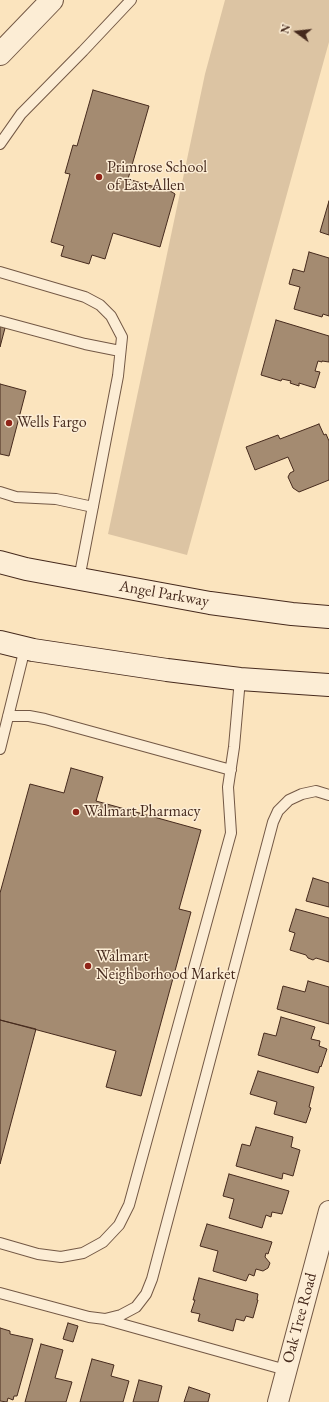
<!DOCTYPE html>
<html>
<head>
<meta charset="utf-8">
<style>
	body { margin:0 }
	#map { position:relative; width:329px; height:1402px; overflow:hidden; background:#fbe4be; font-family:"EB Garamond",serif }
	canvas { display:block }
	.north { position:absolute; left:277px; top:12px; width:40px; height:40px; -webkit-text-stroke:3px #fcedd5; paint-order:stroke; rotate:285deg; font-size:11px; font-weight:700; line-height:16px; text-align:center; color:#462a1d }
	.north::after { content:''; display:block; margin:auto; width:14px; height:18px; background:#462a1d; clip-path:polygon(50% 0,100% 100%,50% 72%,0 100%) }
</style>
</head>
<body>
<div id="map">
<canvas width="329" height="1402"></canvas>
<div class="north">N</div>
</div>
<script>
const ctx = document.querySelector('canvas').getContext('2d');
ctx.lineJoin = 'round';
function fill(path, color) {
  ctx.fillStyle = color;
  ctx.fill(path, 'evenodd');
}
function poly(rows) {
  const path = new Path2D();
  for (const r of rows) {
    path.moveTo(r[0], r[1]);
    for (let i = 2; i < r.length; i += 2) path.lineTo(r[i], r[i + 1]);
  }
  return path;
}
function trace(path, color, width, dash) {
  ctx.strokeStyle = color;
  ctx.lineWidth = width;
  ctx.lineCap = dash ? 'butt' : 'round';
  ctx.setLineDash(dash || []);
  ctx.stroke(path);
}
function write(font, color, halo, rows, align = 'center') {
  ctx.font = font + ' "EB Garamond",serif';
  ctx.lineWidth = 3;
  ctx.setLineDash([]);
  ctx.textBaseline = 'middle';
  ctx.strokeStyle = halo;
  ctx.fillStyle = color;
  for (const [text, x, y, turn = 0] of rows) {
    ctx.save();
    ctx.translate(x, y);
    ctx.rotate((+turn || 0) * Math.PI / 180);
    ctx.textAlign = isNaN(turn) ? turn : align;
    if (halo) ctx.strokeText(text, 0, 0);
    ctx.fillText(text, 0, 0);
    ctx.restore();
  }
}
const green = poly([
	[225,0,329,0,329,42,187,555,108,534,205,74]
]);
const building = poly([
	[93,90,149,106,128,179,172,192,175,194,160,247,113,233,105,259,92,255,89,264,61,256,64,246,51,242,70,174,65,173,73,145,77,146,93,90],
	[329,201,329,235,320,232,329,201],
	[309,252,329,258,329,316,323,314,322,317,294,309,300,287,289,284,293,269,304,272,309,252],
	[276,320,329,336,329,362,322,361,322,362,318,361,315,371,320,372,315,388,299,383,299,386,290,383,291,381,282,379,281,381,261,375,276,320],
	[0,326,5,328,0,347,0,326],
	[0,384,26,391,9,456,0,454,0,384],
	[319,424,324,435,326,434,329,441,329,480,299,492,293,488,288,477,290,473,294,471,288,457,255,470,246,447,278,435,280,439,319,424],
	[71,768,103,777,96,801,201,830,179,909,191,912,141,1096,106,1087,116,1051,0,1020,0,893,30,784,64,793,71,768],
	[313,878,329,883,329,907,306,901,313,878],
	[296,909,329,918,329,962,316,958,313,960,308,958,306,955,290,950,295,933,289,931,296,909],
	[308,981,329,987,329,1024,277,1009,283,986,305,992,308,981],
	[281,1017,315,1027,311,1039,320,1041,319,1046,327,1049,321,1067,320,1066,318,1073,258,1055,264,1033,276,1036,281,1017],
	[0,1020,36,1029,0,1164,0,1020],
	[258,1071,314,1087,309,1107,311,1108,306,1123,274,1114,277,1102,250,1094,258,1071],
	[256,1127,293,1137,291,1147,300,1150,293,1176,283,1173,282,1179,236,1166,242,1144,250,1146,256,1127],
	[229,1174,289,1191,282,1214,272,1212,271,1217,266,1215,262,1228,229,1218,234,1199,223,1196,229,1174],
	[207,1224,272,1242,268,1254,266,1253,265,1257,270,1263,268,1268,263,1271,256,1269,254,1276,249,1274,246,1281,213,1271,218,1251,200,1246,207,1224],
	[199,1278,258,1294,257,1300,258,1300,253,1318,246,1316,244,1321,236,1319,233,1331,198,1321,200,1314,191,1312,195,1300,193,1300,199,1278],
	[68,1323,78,1326,73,1342,63,1339,68,1323],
	[0,1328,10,1331,10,1334,33,1339,17,1396,14,1396,13,1400,8,1398,7,1402,0,1401,0,1328],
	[41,1344,63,1350,55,1378,72,1382,66,1402,25,1402,41,1344],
	[92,1359,114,1365,111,1376,129,1381,123,1402,80,1402,92,1359],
	[139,1380,162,1386,158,1402,133,1402,139,1380],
	[189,1387,210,1394,208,1402,184,1402,189,1387]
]);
const service = poly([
	[0,144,21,114,83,51,131,0],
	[0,272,85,297,100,305,111,316,122,337,118,376,79,579],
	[0,321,85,344,120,351],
	[0,492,16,497,56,499,93,507],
	[8,716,29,716,45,719,231,770],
	[0,749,25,648],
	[0,1243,38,1254,61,1257,83,1253,103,1242,119,1225,129,1205,231,833,228,787,234,747,240,679],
	[0,1293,89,1317,105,1319,121,1315,136,1307,146,1294,152,1279,273,822,278,811,289,800,302,794,316,791,329,795],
	[107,1320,286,1370]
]);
const minor = poly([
	[278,1402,329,1211]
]);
const tertiary = poly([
	[0,54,52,0]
]);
const secondary = poly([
	[0,562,26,569,210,603,292,614,329,617],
	[0,642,33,650,167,670,240,679,329,685]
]);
const markers = [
	[99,177,4,"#8f2418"],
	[9,423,4,"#8f2418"],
	[76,812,4,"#8f2418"],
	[88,966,4,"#8f2418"]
];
const poiNames = [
	["Primrose School",107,168],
	["of East Allen",107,186],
	["Wells Fargo",17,423],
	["Walmart Pharmacy",84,812],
	["Walmart",96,957],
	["Neighborhood Market",96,975]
];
const streetNames = [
	["Angel Parkway",164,594,10],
	["Oak Tree Road",300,1318,-75]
];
fill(green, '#dcc4a3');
fill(building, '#a48b71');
trace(building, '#462a1d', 1);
trace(service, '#735845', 12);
trace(minor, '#735845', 22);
trace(tertiary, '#735845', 24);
trace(secondary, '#462a1d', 24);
trace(service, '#fcedd5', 10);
trace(minor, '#fcedd5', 20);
trace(tertiary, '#fcedd5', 22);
trace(secondary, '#fcedd5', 22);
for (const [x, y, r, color] of markers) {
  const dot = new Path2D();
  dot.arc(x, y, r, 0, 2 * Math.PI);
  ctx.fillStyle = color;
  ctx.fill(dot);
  trace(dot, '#fcedd5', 1.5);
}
write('16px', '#462a1d', '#fcedd5', poiNames, 'left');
write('16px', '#462a1d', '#fcedd5', streetNames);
</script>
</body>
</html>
